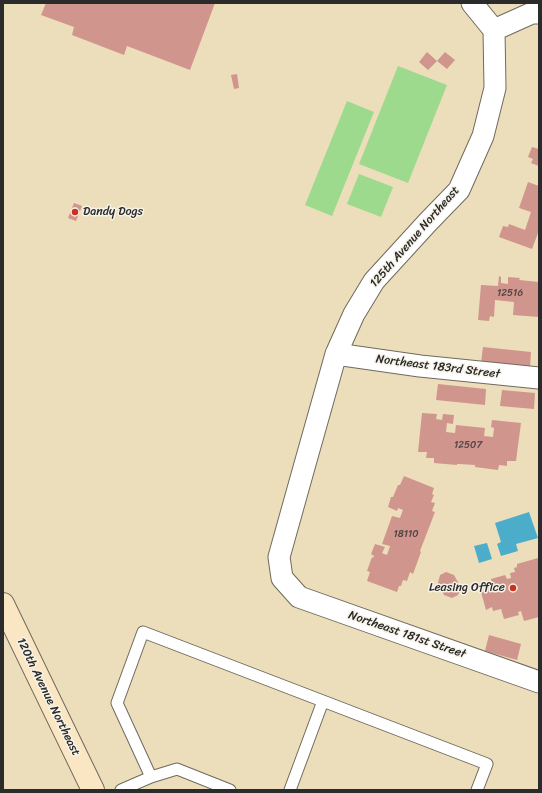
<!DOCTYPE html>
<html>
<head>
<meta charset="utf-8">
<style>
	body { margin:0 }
	#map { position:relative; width:542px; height:793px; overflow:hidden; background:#ecdebb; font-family:Sriracha,sans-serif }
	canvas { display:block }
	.frame { position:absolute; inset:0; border:4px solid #2b2b2b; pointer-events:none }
</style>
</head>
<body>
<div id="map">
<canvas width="542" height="793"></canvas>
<div class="frame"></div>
</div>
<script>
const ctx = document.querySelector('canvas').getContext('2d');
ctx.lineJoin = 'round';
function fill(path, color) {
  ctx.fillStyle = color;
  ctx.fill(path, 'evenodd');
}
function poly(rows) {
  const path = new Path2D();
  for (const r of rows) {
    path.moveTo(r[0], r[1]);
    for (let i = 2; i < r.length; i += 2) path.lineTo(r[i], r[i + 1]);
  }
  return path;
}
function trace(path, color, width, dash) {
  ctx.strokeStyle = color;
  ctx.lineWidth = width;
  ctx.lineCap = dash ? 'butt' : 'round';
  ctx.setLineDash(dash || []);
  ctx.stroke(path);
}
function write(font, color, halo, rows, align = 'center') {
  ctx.font = font + ' Sriracha,sans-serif';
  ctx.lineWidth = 3;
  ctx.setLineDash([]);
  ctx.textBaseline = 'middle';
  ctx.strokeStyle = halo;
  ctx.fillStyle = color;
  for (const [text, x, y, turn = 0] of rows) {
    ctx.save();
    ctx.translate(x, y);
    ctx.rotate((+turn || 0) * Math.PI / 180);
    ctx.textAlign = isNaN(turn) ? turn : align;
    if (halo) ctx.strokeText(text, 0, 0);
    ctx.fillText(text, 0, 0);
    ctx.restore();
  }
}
const green = poly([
	[398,66,447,85,408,183,359,164],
	[347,101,374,112,332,216,305,205],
	[359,174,393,187,381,217,347,204]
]);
const water = poly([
	[529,512,538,538,516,544,518,551,501,556,497,544,501,542,495,523],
	[487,543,492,559,479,563,474,546]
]);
const building = poly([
	[46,3,215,3,190,70,127,46,124,55,72,35,74,27,41,15],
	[427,52,437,61,428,70,419,62],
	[445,52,455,60,447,69,437,61],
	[237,74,239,88,234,89,231,75],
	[532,147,539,149,539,166,531,163,533,159,528,157],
	[528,182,539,186,539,234,538,233,532,249,499,237,503,226,508,227,509,224,525,230,531,212,519,208],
	[74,203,82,206,76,221,68,218],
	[499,276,501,277,501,283,508,284,508,277,520,278,519,280,539,282,539,317,513,315,514,302,495,300,494,317,490,316,489,321,478,320,481,285,498,286],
	[483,347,531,352,530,368,481,363],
	[438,384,486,389,485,405,436,400],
	[502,390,535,393,534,409,500,406],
	[422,413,437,414,436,419,442,420,443,414,454,415,453,424,447,423,446,432,455,433,456,425,485,428,484,436,493,437,494,428,491,427,492,420,521,423,516,461,507,461,507,466,499,465,498,470,475,467,475,465,459,464,457,464,457,465,434,463,434,458,426,458,427,452,418,452],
	[404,476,434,488,432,494,434,495,431,502,435,503,432,511,435,512,420,551,421,552,413,574,410,572,407,581,403,580,401,586,399,586,397,592,367,581,370,572,367,571,372,557,373,558,374,556,371,554,375,544,385,547,382,553,387,555,390,546,382,544,392,516,400,518,403,510,398,508,397,511,388,507,391,497,393,497,398,485,400,485],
	[538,558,539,560,539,617,524,621,521,611,518,612,519,615,504,619,501,609,493,611,492,607,486,610,481,592,488,590,485,587,492,585,491,579,505,575,507,579,511,578,510,573,515,572,514,568,517,567,517,564],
	[446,572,454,575,461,588,458,595,452,598,444,595,438,583,440,575],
	[489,635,521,644,517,660,485,651]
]);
const lane = poly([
	[151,777,117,703,143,632,487,764,477,790],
	[121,790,151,777,177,769,230,790],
	[290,790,323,701]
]);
const street = poly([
	[472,3,494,30],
	[494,30,495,88,483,136,459,190,428,222,374,281,354,314,336,354,305,464,279,557,282,578,299,597,539,682],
	[494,30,532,13,539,13],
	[336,354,420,366,539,378]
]);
const secondary = poly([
	[3,604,93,790]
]);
const markers = [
	[75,212,4,"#c8321e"],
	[513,588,4,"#c8321e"]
];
const numberNames = [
	["12516",510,293],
	["12507",468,445],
	["18110",406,534]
];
const poiNames = [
	["Dandy Dogs",83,212],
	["Leasing Office",505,588,"right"]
];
const streetNames = [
	["125th Avenue Northeast",415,237,-49],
	["Northeast 183rd Street",438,367,7],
	["Northeast 181st Street",407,635,19],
	["120th Avenue Northeast",48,697,64]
];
fill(green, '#9dda8e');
fill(water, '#4badca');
fill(building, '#d0958d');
trace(lane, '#6f6a5d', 13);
trace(street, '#6f6a5d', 23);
trace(secondary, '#6f6a5d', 24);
trace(lane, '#fff', 11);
trace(street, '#fff', 21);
trace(secondary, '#fbe6c4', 22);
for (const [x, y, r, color] of markers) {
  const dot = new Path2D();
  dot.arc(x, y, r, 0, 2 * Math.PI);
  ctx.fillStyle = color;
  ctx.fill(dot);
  trace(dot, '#f7f3e8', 1.5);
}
write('10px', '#544644', null, numberNames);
write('12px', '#2b2b2b', '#f7f3e8', poiNames, 'left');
write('12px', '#2b2b2b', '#f7f3e8', streetNames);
</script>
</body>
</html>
